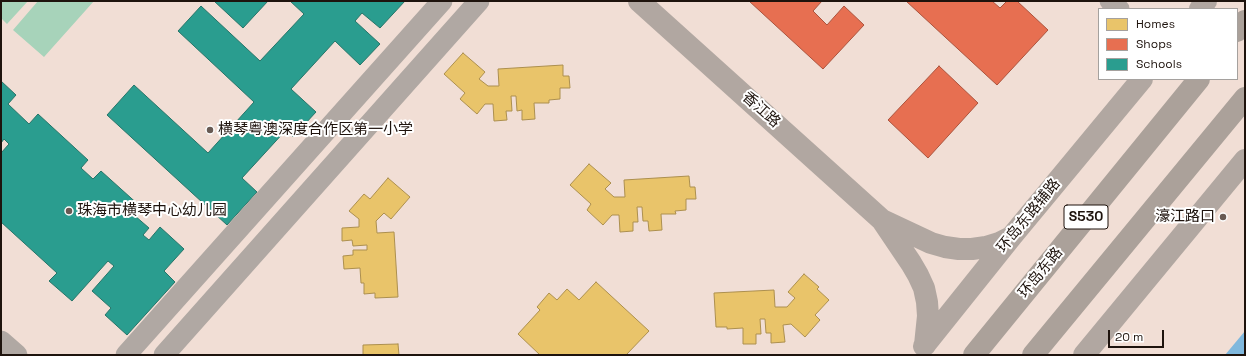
<!DOCTYPE html>
<html>
<head>
<meta charset="utf-8">
<style>
	body { margin:0 }
	#map { position:relative; width:1246px; height:356px; overflow:hidden; background:#f1ded5; font-family:"Space Grotesk",sans-serif }
	canvas { display:block }
	.frame { position:absolute; inset:0; border:2px solid #1e130d; pointer-events:none }
	.legend { position:absolute; left:1098px; top:8px; width:140px; height:72px; box-sizing:border-box; background:#fff; border:1px solid #a5a19e; margin:0; padding:5px 7px; list-style:none; font-size:12px; color:#1e130d }
	.legend li { display:flex; align-items:center; gap:8px; height:20px }
	.legend b { width:20px; border:1px solid #a5a19e }
	.scale { position:absolute; left:1108px; top:330px; width:56px; height:18px; box-sizing:border-box; border:2px solid #1e130d; border-top:0; padding-left:5px; font-size:12px; line-height:14px; white-space:nowrap; color:#1e130d; -webkit-text-stroke:3px #fff; paint-order:stroke }
</style>
</head>
<body>
<div id="map">
<canvas width="1246" height="356"></canvas>
<div class="frame"></div>
<ul class="legend">
<li><b style="height:11px;background:#e9c46a"></b>Homes</li>
<li><b style="height:11px;background:#e76f51"></b>Shops</li>
<li><b style="height:11px;background:#2a9d8f"></b>Schools</li>
</ul>
<div class="scale">20 m</div>
</div>
<script>
const ctx = document.querySelector('canvas').getContext('2d');
ctx.lineJoin = 'round';
function fill(path, color) {
  ctx.fillStyle = color;
  ctx.fill(path, 'evenodd');
}
function poly(rows) {
  const path = new Path2D();
  for (const r of rows) {
    path.moveTo(r[0], r[1]);
    for (let i = 2; i < r.length; i += 2) path.lineTo(r[i], r[i + 1]);
  }
  return path;
}
function trace(path, color, width, dash) {
  ctx.strokeStyle = color;
  ctx.lineWidth = width;
  ctx.lineCap = dash ? 'butt' : 'round';
  ctx.setLineDash(dash || []);
  ctx.stroke(path);
}
function write(font, color, halo, rows, align = 'center') {
  ctx.font = font + ' "Space Grotesk","Noto Sans SC",sans-serif';
  ctx.lineWidth = 4;
  ctx.setLineDash([]);
  ctx.textBaseline = 'middle';
  ctx.strokeStyle = halo;
  ctx.fillStyle = color;
  for (const [text, x, y, turn = 0] of rows) {
    ctx.save();
    ctx.translate(x, y);
    ctx.rotate((+turn || 0) * Math.PI / 180);
    ctx.textAlign = isNaN(turn) ? turn : align;
    if (halo) ctx.strokeText(text, 0, 0);
    ctx.fillText(text, 0, 0);
    ctx.restore();
  }
}
const green = poly([
	[1,1,28,1,7,24,1,18],
	[38,1,94,1,44,57,13,30]
]);
const water = poly([
	[1245,331,1245,355,1225,355]
]);
const homes = poly([
	[463,53,485,72,479,79,488,86,499,86,498,69,563,65,563,76,569,76,570,88,560,88,560,99,549,100,549,103,534,103,535,119,522,120,522,110,517,111,516,96,511,96,512,111,506,111,507,120,494,121,493,104,485,104,477,114,460,99,465,93,444,74,463,53],
	[589,164,611,183,605,189,614,197,625,197,624,180,689,176,690,187,695,187,696,199,686,199,686,210,675,211,676,214,661,214,662,230,649,231,648,221,643,221,642,207,637,207,638,222,633,222,633,231,620,232,619,215,612,215,603,225,587,210,591,204,570,185,589,164],
	[388,178,410,197,391,219,384,213,376,221,377,233,394,232,398,297,375,298,375,293,364,294,364,283,361,283,360,268,344,269,343,256,353,255,353,250,367,250,367,245,353,246,352,240,342,241,342,228,359,227,359,219,349,211,364,194,370,199,388,178],
	[804,274,819,287,817,289,829,300,815,315,820,320,805,337,791,324,783,325,785,342,771,343,771,333,766,333,765,319,760,319,761,334,756,334,756,344,743,344,743,328,727,329,727,327,716,327,714,293,774,290,775,307,787,307,795,298,788,292,804,274],
	[596,282,649,331,626,355,540,355,518,334,540,310,537,307,549,293,557,300,567,289,579,300,596,282],
	[398,344,399,355,363,355,363,345,398,344]
]);
const shops = poly([
	[749,1,822,1,813,11,827,25,844,6,864,25,823,69,749,1],
	[906,1,992,1,1000,8,1007,1,1017,1,1048,30,997,85,906,1],
	[939,66,978,103,928,158,888,120,939,66]
]);
const schools = poly([
	[214,1,268,1,243,28,214,1],
	[290,1,405,1,380,28,362,13,355,21,380,44,360,65,335,41,291,89,316,112,293,137,286,130,242,178,257,192,227,225,107,115,134,85,208,153,254,102,178,31,201,6,260,61,304,14,290,1],
	[1,81,16,95,8,104,29,124,38,114,88,160,81,168,93,179,101,171,141,207,134,215,149,228,143,235,149,240,160,227,184,249,164,271,175,282,127,335,105,315,111,308,92,291,114,266,108,261,72,301,49,281,57,273,1,222,1,153,9,144,4,139,1,143,1,81]
]);
const street = poly([
	[1110,1,1119,9],
	[1,341,17,355],
	[126,355,442,1],
	[164,355,479,1]
]);
const secondary = poly([
	[639,1,882,220,911,263,918,275,924,288,927,302,928,316,925,345],
	[1200,9,1206,1],
	[882,220,931,243,945,247,959,249,972,249,986,247,999,243,1011,237],
	[924,346,1012,236,1142,79],
	[1084,355,1245,160]
]);
const primary = poly([
	[1237,31,1245,21],
	[974,355,1199,79],
	[1033,355,1245,98]
]);
const markers = [
	[210,130,4,"#685a53"],
	[69,211,4,"#685a53"],
	[1223,217,4,"#685a53"]
];
const shields = [
	[1086,217,44]
];
const shieldNames = [
	["S530",1086,217]
];
const streetNames = [
	["香江路",761,110,42],
	["环岛东路辅路",1029,216,-51],
	["环岛东路",1041,273,-51]
];
const poiNames = [
	["横琴粤澳深度合作区第一小学",218,130],
	["珠海市横琴中心幼儿园",77,211],
	["濠江路口",1215,217,"right"]
];
fill(green, '#a7d3ba');
fill(water, '#80b8dd');
fill(homes, '#e9c46a');
trace(homes, '#ac8f4e', 1);
fill(shops, '#e76f51');
trace(shops, '#ab533d', 1);
fill(schools, '#2a9d8f');
trace(schools, '#267468', 1);
trace(street, '#b0a8a3', 21);
trace(secondary, '#b1a7a1', 22);
trace(primary, '#aba19a', 22);
for (const [x, y, r, color] of markers) {
  const dot = new Path2D();
  dot.arc(x, y, r, 0, 2 * Math.PI);
  ctx.fillStyle = color;
  ctx.fill(dot);
  trace(dot, '#fff', 1.5);
}
for (const [x, y, w] of shields) {
  const box = new Path2D();
  box.roundRect(x - w / 2, y - 12, w, 24, 3);
  ctx.fillStyle = '#fff';
  ctx.fill(box);
  trace(box, '#1e130d', 1);
}
write('bold 14px', '#1e130d', null, shieldNames);
write('15px', '#1e130d', '#fff', streetNames);
write('15px', '#1e130d', '#fff', poiNames, 'left');
</script>
</body>
</html>
